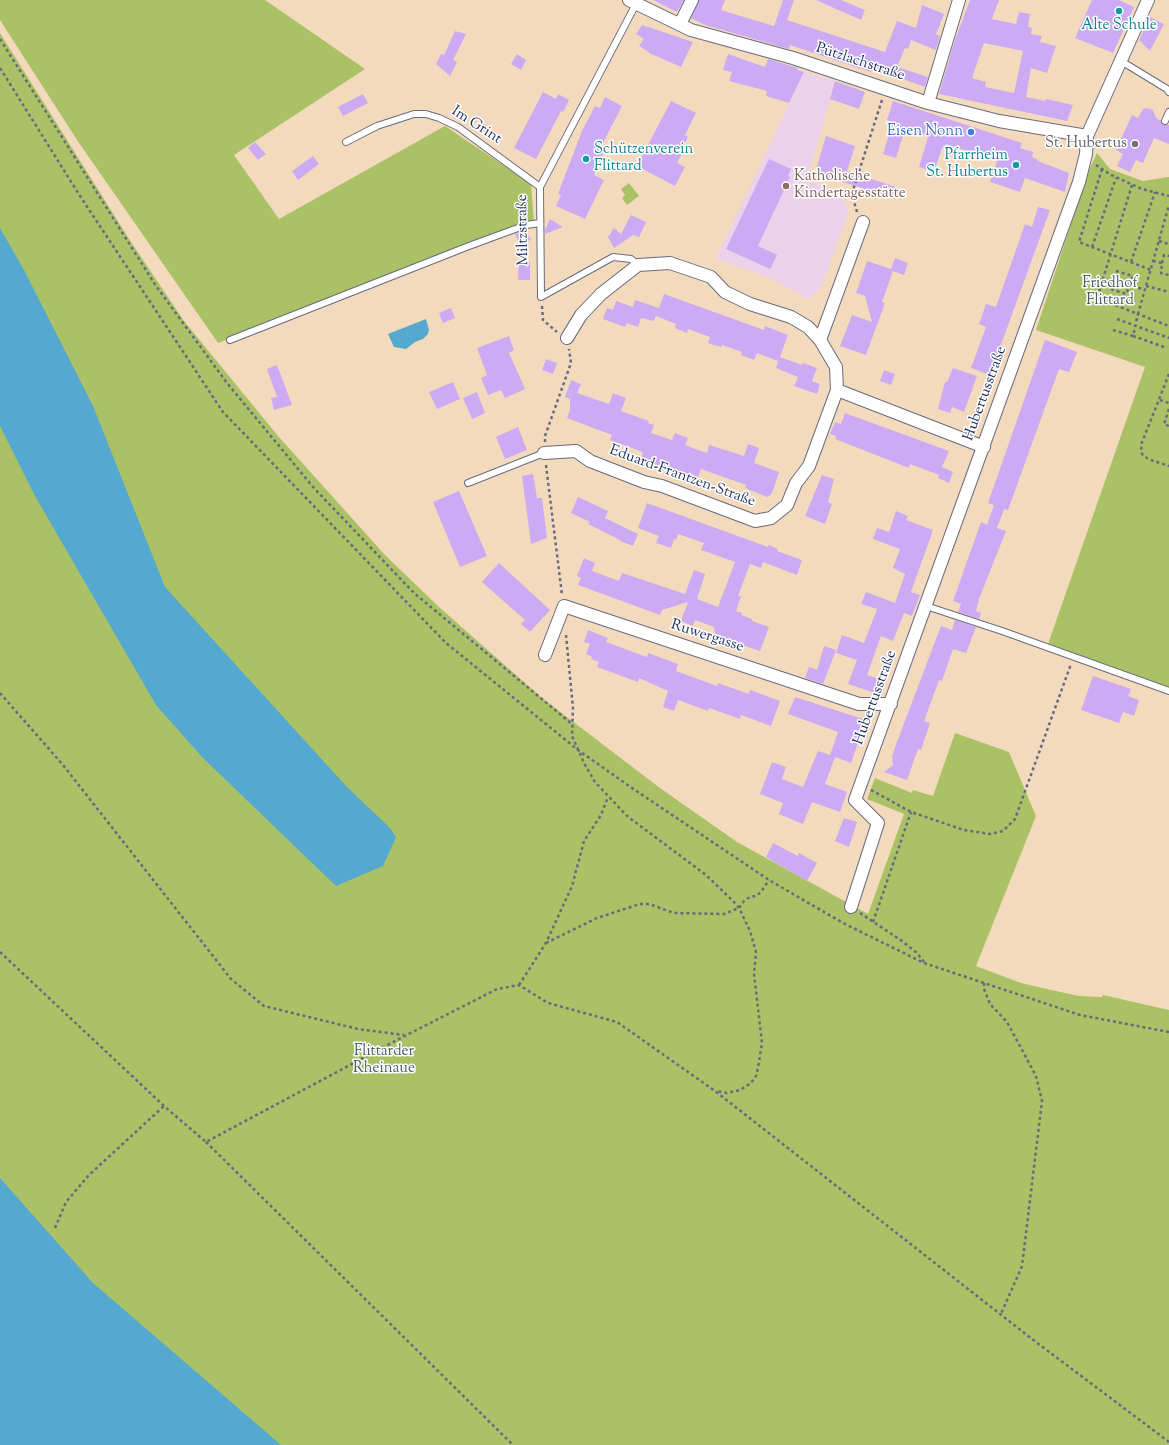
<!DOCTYPE html>
<html>
<head>
<meta charset="utf-8">
<style>
	body { margin:0 }
	canvas { display:block; background:#f4dabd }
</style>
</head>
<body>
<canvas width="1169" height="1445"></canvas>
<script>
const ctx = document.querySelector('canvas').getContext('2d');
ctx.lineJoin = 'round';
function fill(path, color) {
  ctx.fillStyle = color;
  ctx.fill(path, 'evenodd');
}
function poly(rows) {
  const path = new Path2D();
  for (const r of rows) {
    path.moveTo(r[0], r[1]);
    for (let i = 2; i < r.length; i += 2) path.lineTo(r[i], r[i + 1]);
  }
  return path;
}
function trace(path, color, width, dash) {
  ctx.strokeStyle = color;
  ctx.lineWidth = width;
  ctx.lineCap = dash ? 'butt' : 'round';
  ctx.setLineDash(dash || []);
  ctx.stroke(path);
}
function write(font, color, halo, rows, align = 'center') {
  ctx.font = font + ' "Sorts Mill Goudy",serif';
  ctx.lineWidth = 3;
  ctx.setLineDash([]);
  ctx.textBaseline = 'middle';
  ctx.strokeStyle = halo;
  ctx.fillStyle = color;
  for (const [text, x, y, turn = 0] of rows) {
    ctx.save();
    ctx.translate(x, y);
    ctx.rotate((+turn || 0) * Math.PI / 180);
    ctx.textAlign = isNaN(turn) ? turn : align;
    if (halo) ctx.strokeText(text, 0, 0);
    ctx.fillText(text, 0, 0);
    ctx.restore();
  }
}
const built = poly([
	[804,72,835,81,807,181,839,191,849,212,823,283,816,293,807,299,772,279,716,258]
]);
const green = poly([
	[0,0,265,0,365,69,234,155,279,219,445,126,531,184,534,223,218,343,77,140,0,20],
	[0,33,131,242,184,321,278,436,385,555,439,607,542,698,660,788,737,842,868,914,904,814,867,799,875,778,912,793,913,790,933,796,955,733,1009,752,1036,816,976,966,1021,983,1047,989,1079,996,1102,997,1103,995,1169,1010,1169,1445,0,1445],
	[1097,153,1110,169,1143,181,1169,177,1169,689,1048,644,1145,367,1036,330,1089,170],
	[629,183,639,196,627,205,622,198,625,195,621,189]
]);
const water = poly([
	[0,228,24,270,93,406,165,587,347,787,389,827,396,837,383,866,336,886,202,757,156,705,35,496,0,426],
	[426,319,429,330,428,334,423,339,415,342,406,349,394,347,388,334],
	[0,1178,93,1283,281,1445,0,1445]
]);
const building = poly([
	[653,0,684,0,677,12],
	[699,0,725,0,721,10,774,26,783,0,794,0,787,20,885,52,897,21,916,28,922,5,944,14,936,34,940,36,936,50,911,40,908,49,905,48,897,67,928,77,925,87,873,68,871,72,790,45,789,49,705,25,691,18],
	[816,0,841,0,865,10,861,20],
	[970,0,999,0,992,19,1016,24,1019,12,1030,14,1028,27,1032,28,1031,34,1042,36,1040,42,1056,46,1047,73,1031,68,1026,97,1045,101,1046,99,1073,105,1067,121,939,94,955,40],
	[984,43,1023,51,1014,93,985,87,986,82,972,78],
	[1092,0,1119,0,1134,7,1113,53,1075,38],
	[1150,17,1164,24,1150,51,1139,40],
	[642,25,693,42,681,67,649,53,649,52,639,46,644,39,636,34],
	[455,31,466,34,453,60,457,62,450,76,436,64,441,54,444,55],
	[517,54,526,60,521,70,511,64],
	[728,54,765,67,768,59,798,68,797,70,804,72,789,103,766,96,767,91,729,81,732,72,723,70],
	[835,81,865,92,859,109,830,99],
	[543,92,556,99,558,94,569,100,563,112,561,111,536,159,514,148],
	[363,94,368,103,343,116,338,107],
	[605,97,622,106,600,149,604,151,594,175,604,180,585,219,556,206,561,195,558,194,582,131,595,106,600,108],
	[671,101,696,113,685,135,688,137,683,147,685,148,677,163,685,167,675,186,637,166],
	[893,101,1022,143,1020,148,1033,152,1032,157,1038,160,1038,161,1069,173,1065,192,1025,178,1020,192,990,182,998,158,971,150,970,152,946,144,944,148,942,148,934,172,919,167,928,137,905,129,896,158,883,154,893,122,887,120],
	[1146,108,1153,110,1156,118,1161,121,1163,125,1169,125,1169,144,1154,138,1143,163,1136,160,1130,172,1117,166,1123,154,1116,150,1132,115,1138,118,1143,109],
	[826,136,855,146,847,171,899,188,896,199,815,173],
	[255,142,266,154,258,160,248,148],
	[313,156,319,164,298,180,292,171],
	[769,159,791,169,788,176,790,177,758,246,777,255,770,269,726,249],
	[1038,207,1050,210,990,375,971,368,986,327,979,324,986,304,996,307,1025,224,1032,227],
	[631,215,646,222,639,237,633,235,614,248,608,237,614,228,621,234],
	[550,219,563,227,545,234,545,230],
	[526,230,531,240,520,245,515,234],
	[895,258,908,263,904,275,893,271,882,302,885,303,866,355,840,346,852,315,872,322,865,296,856,293,867,261,891,269],
	[519,262,530,262,530,280,518,280],
	[664,294,764,330,765,326,788,335,780,357,802,365,803,363,817,368,812,381,820,384,817,394,794,386,798,377,776,368,779,359,778,361,757,353,754,360,741,355,742,352,722,345,721,347,708,343,710,337,688,329,687,333,675,328,676,324,656,316,654,321,641,318,638,327,627,323,625,327,603,319,607,308,613,310,616,301,633,307,635,300,659,308,657,313],
	[451,308,455,318,443,323,439,313],
	[509,336,514,350,509,353,525,389,505,398,501,390,488,395,481,378,487,375,477,348],
	[1045,340,1077,352,1069,372,1059,369,1008,510,1004,509,997,528,1006,531,979,599,976,611,981,613,979,619,958,612,961,604,953,601,981,522,987,525,994,505,988,503],
	[546,359,557,363,553,374,542,370],
	[277,365,292,405,274,410,271,398,277,397,267,369],
	[953,368,977,376,964,412,952,407,950,413,938,409,945,382,947,382],
	[884,370,895,374,891,385,880,381],
	[571,380,581,384,577,393,609,404,613,393,626,398,621,411,649,421,648,423,654,425,651,433,672,440,675,433,688,438,685,445,695,449,707,453,709,445,744,456,748,444,759,448,754,463,779,472,772,493,769,496,767,497,745,488,746,485,701,469,697,479,641,459,643,452,610,440,612,435,567,418,570,410,570,399,565,397],
	[453,382,460,399,437,409,429,392],
	[477,392,485,413,472,419,463,398],
	[845,413,949,451,942,467,953,472,949,483,938,478,939,475,910,464,909,468,835,439,836,436,830,434,835,422,841,424],
	[518,427,527,450,505,459,496,437],
	[533,474,537,498,542,498,547,538,531,544,522,476],
	[822,475,834,479,828,502,832,504,825,524,805,516],
	[459,491,487,556,460,567,433,502],
	[578,497,608,511,605,518,638,534,633,546,620,541,620,540,588,524,590,522,571,513],
	[647,503,768,547,769,545,778,549,777,551,802,560,797,575,763,562,761,568,750,564,738,596,741,596,736,611,742,613,741,615,752,619,752,621,769,627,760,651,715,636,714,627,695,620,693,626,681,621,688,602,662,610,660,615,578,585,581,578,577,576,584,558,595,563,592,571,619,581,622,573,685,594,694,570,705,574,697,599,718,607,735,562,701,550,704,543,678,534,676,540,674,539,671,548,656,543,659,536,638,528],
	[896,511,908,516,906,520,933,530,911,592,920,595,912,616,904,613,893,641,881,636,867,675,879,679,875,693,848,684,857,660,836,653,842,635,864,643,877,609,861,604,866,592,895,603,905,574,893,568,900,549,873,539,877,528,889,532],
	[499,563,550,610,530,632,521,624,525,620,482,582],
	[955,620,976,627,966,653,953,649,942,681,939,680,924,721,930,723,921,750,918,749,907,780,884,772,893,765,892,757,895,747,941,626,952,630],
	[588,630,608,638,606,642,647,657,648,653,678,664,676,671,717,686,718,683,749,694,750,690,780,701,771,726,741,715,740,719,709,708,708,711,678,700,674,711,663,707,668,691,639,678,638,682,597,667,599,662,591,659,592,657,586,654,590,644,584,642],
	[824,646,836,650,823,684,805,678,809,667,817,670],
	[1093,676,1131,689,1128,696,1139,700,1134,716,1123,712,1119,723,1081,710],
	[795,697,866,720,851,763,835,757,825,784,847,792,840,812,812,802,803,824,779,814,783,803,760,794,772,762,786,767,782,779,803,787,818,751,830,755,838,732,788,714],
	[844,818,857,822,849,847,835,841],
	[773,843,798,856,799,853,817,863,807,881,766,857]
]);
const path = poly([
	[0,39,156,286,227,383,313,487,414,593,572,724],
	[0,68,80,196,223,412,446,643,578,750,632,788,769,880,843,923,924,963,1080,1015,1169,1032],
	[1096,165,1111,175,1142,189,1169,196],
	[1102,169,1079,242,1151,270],
	[1132,185,1097,298,1138,314,1169,205],
	[857,212,853,198,854,187,882,100],
	[1159,241,1169,244],
	[1092,247,1116,178],
	[1153,261,1162,263,1161,273,1169,275],
	[1131,262,1155,192],
	[1162,263,1164,255,1169,256],
	[1116,271,1133,276,1130,285,1145,290],
	[1146,286,1169,292],
	[1111,289,1126,294,1130,285],
	[542,306,543,320,557,332],
	[1117,319,1169,338],
	[1113,330,1133,336,1138,314,1169,326],
	[1133,336,1167,348],
	[1169,374,1141,445,1142,454,1148,459,1169,466],
	[1160,400,1169,403],
	[1169,409,1164,424,1169,426],
	[545,442,545,436,571,363,569,349],
	[546,465,562,595],
	[566,635,573,708,572,736,584,763,595,782,627,816,706,875,733,901,739,908,750,931,756,952,754,974,762,1043,758,1068,756,1076,751,1083,740,1090,727,1093,716,1091],
	[0,693,63,765,231,979,264,1006,358,1029,404,1035],
	[871,790,911,812,964,830,990,834,1003,831,1015,819,1071,664],
	[860,913,902,941,917,953,924,962],
	[873,922,911,812],
	[546,943,597,918,640,904,649,904,674,913,724,914,739,908,744,901,750,897,756,896,761,892,769,880],
	[0,952,164,1106,206,1142,393,1042,497,989,519,985,548,1003,617,1022,715,1091,1032,1339,1169,1442],
	[984,983,984,989,990,1004,1007,1022,1036,1076,1042,1101,1022,1266,1001,1314],
	[519,985,546,943,572,886,584,841,601,815,608,797],
	[206,1142,513,1445],
	[55,1228,66,1202,89,1175,164,1106]
]);
const service = poly([
	[636,4,540,187,541,297,613,257,631,259,638,265],
	[1121,61,1167,89,1169,92],
	[1165,121,1169,112],
	[346,142,377,126,414,114,426,114,439,118,458,127,540,187],
	[230,340,469,246,526,225,540,223],
	[468,483,544,453],
	[926,606,1002,631,1169,691]
]);
const minor = poly([
	[629,0,691,30,793,58,928,103,999,121,1087,136],
	[680,24,692,0],
	[928,103,959,0],
	[567,338,581,315,601,294,638,265,670,263,711,277,725,292,750,304,791,317,808,327,820,340,836,367,837,390],
	[820,340,863,222],
	[544,453,576,451,590,461,644,482,662,486,755,521,771,518,787,505,796,483,809,466,837,390,984,447],
	[545,655,564,606,859,704,891,704],
	[851,907,878,823,855,800,1079,182,1086,154,1087,136,1148,0]
]);
const markers = [
	[1119,11,4,"#0f9aa8"],
	[971,132,4,"#3f7fe0"],
	[1135,144,4,"#6b7280"],
	[586,159,4,"#0f9aa8"],
	[1016,165,4,"#0f9aa8"],
	[786,186,4,"#8d6e63"]
];
const cultureNames = [
	["Alte Schule",1119,26],
	["Schützenverein",594,150,"left"],
	["Flittard",594,167,"left"],
	["Pfarrheim",1008,156,"right"],
	["St. Hubertus",1008,173,"right"]
];
const streetNames = [
	["Pützlachstraße",860,63,18],
	["Im Grint",476,126,33],
	["Miltzstraße",524,230,-91],
	["Hubertusstraße",986,394,-70],
	["Eduard-Frantzen-Straße",682,477,20],
	["Ruwergasse",707,637,18],
	["Hubertusstraße",876,698,-70]
];
const shopNames = [
	["Eisen Nonn",963,132]
];
const worshipNames = [
	["St. Hubertus",1127,144]
];
const educationNames = [
	["Katholische",794,177],
	["Kindertagesstätte",794,194]
];
const parkNames = [
	["Friedhof",1110,284],
	["Flittard",1110,301],
	["Flittarder",384,1052],
	["Rheinaue",384,1069]
];
fill(built, '#ecd1ea');
fill(green, '#abc165');
fill(water, '#55a8d0');
fill(building, '#cdabf4');
trace(service, '#676b7f', 8);
trace(minor, '#676b7f', 14);
trace(path, '#676b7f', 2.5, [3, 3]);
trace(service, '#fff', 6);
trace(minor, '#fff', 12);
for (const [x, y, r, color] of markers) {
  const dot = new Path2D();
  dot.arc(x, y, r, 0, 2 * Math.PI);
  ctx.fillStyle = color;
  ctx.fill(dot);
  trace(dot, '#fff', 1.5);
}
write('15px', '#0d838f', '#fff', cultureNames);
write('15px', '#1b2f5e', '#fff', streetNames);
write('15px', '#366cbe', '#fff', shopNames, 'right');
write('15px', '#5b616d', '#fff', worshipNames, 'right');
write('15px', '#785e54', '#fff', educationNames, 'left');
write('15px', '#465b60', '#fff', parkNames);
</script>
</body>
</html>
